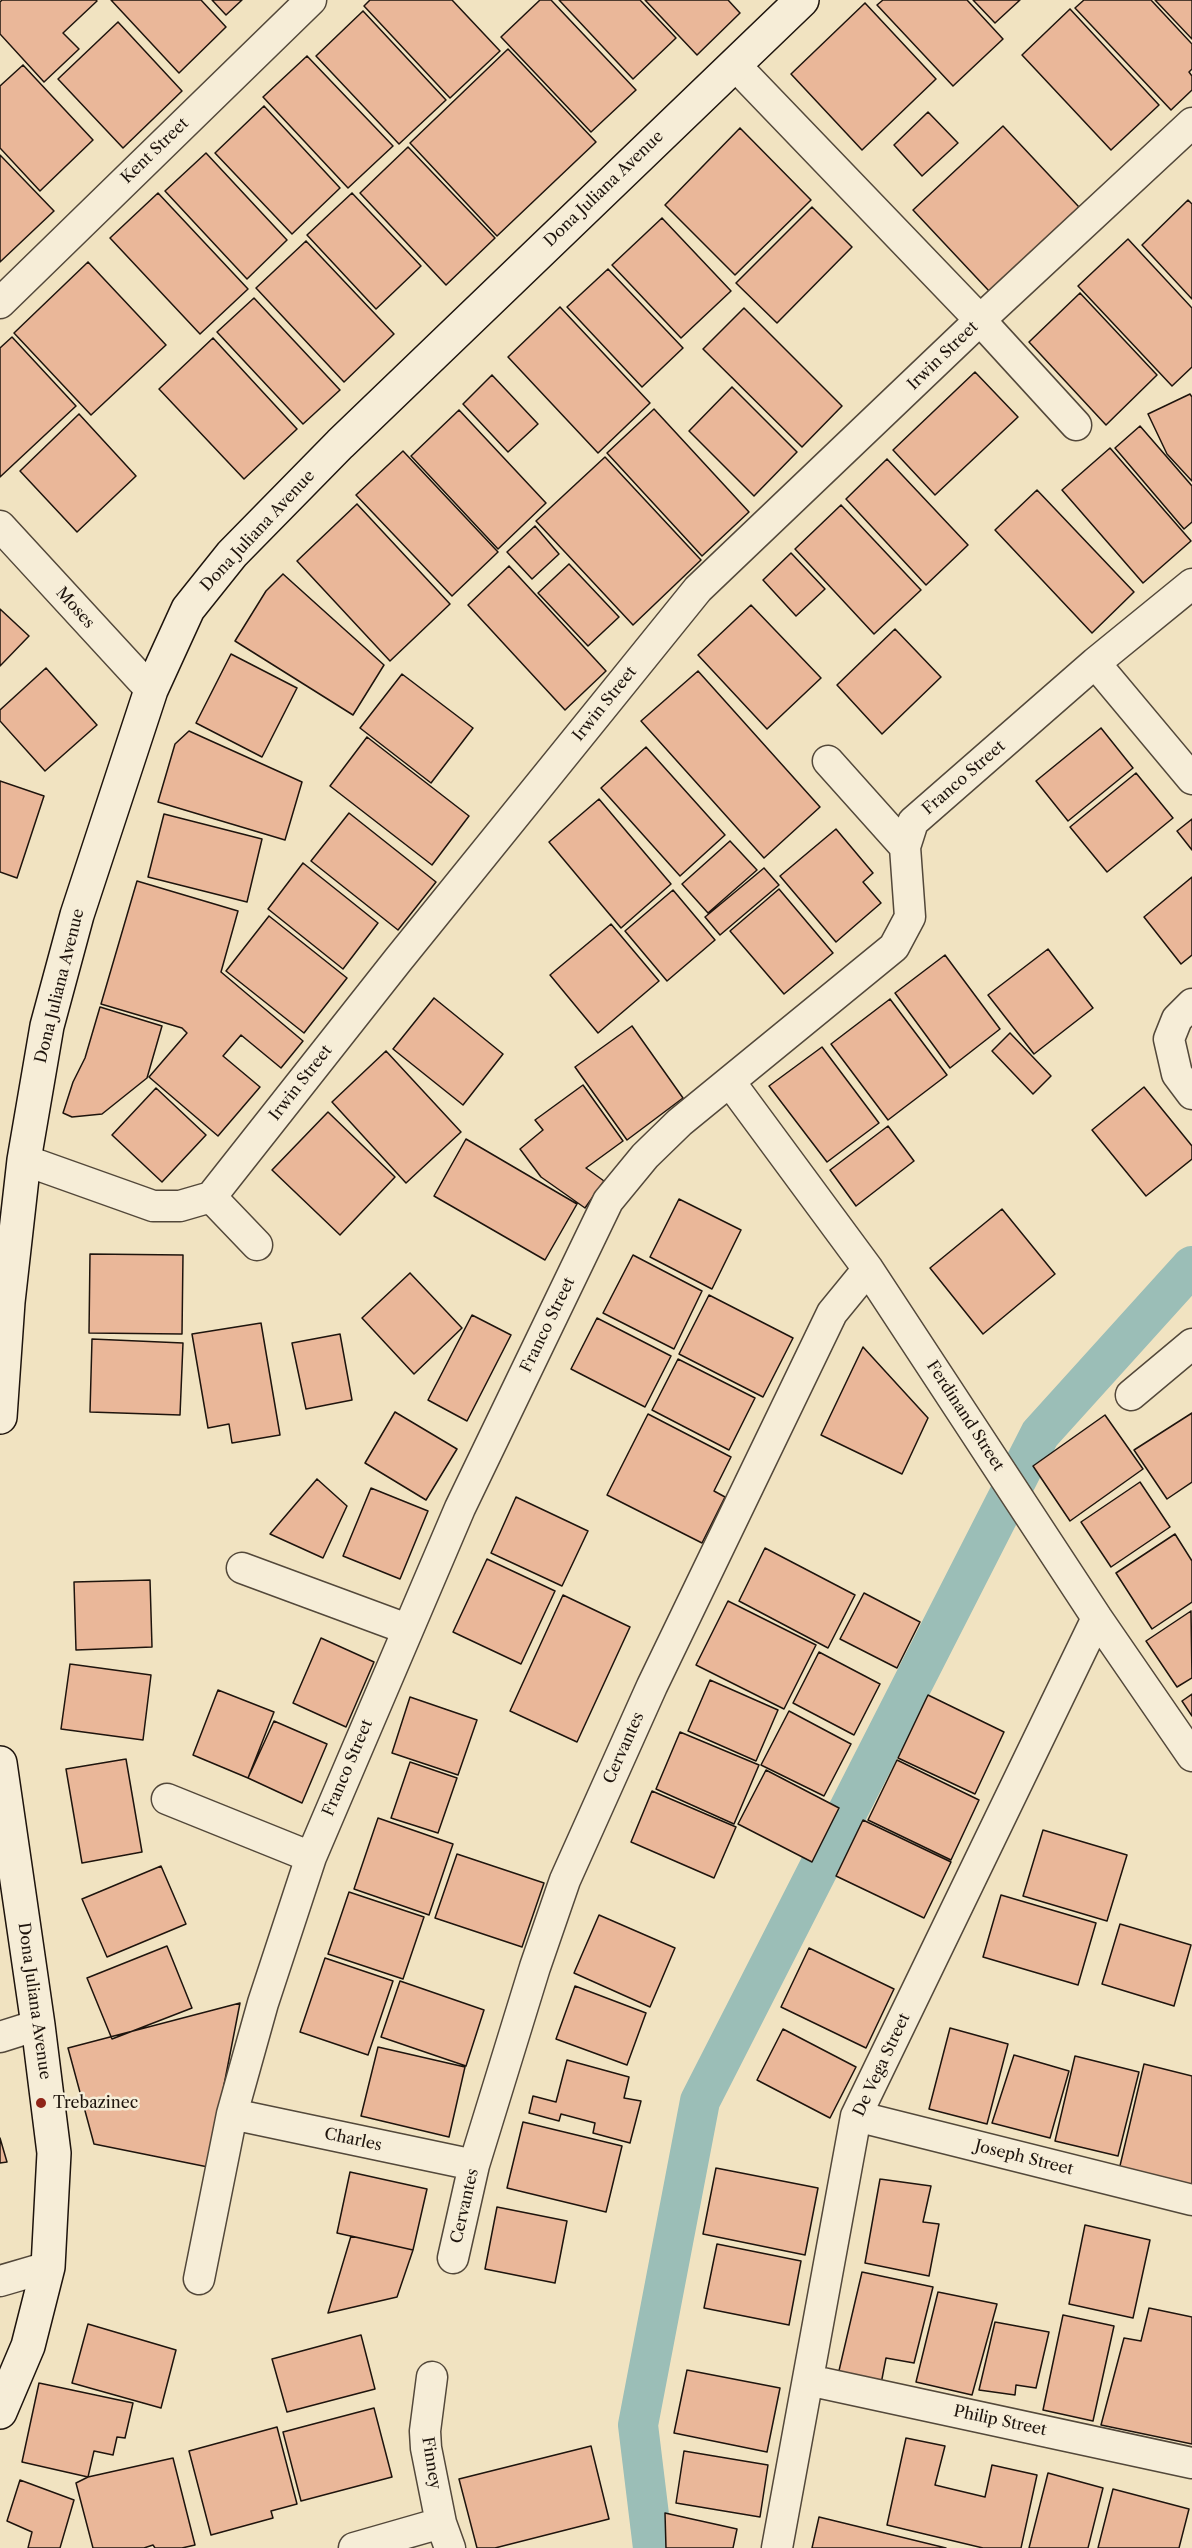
<!DOCTYPE html>
<html>
<head>
<meta charset="utf-8">
<style>
	body { margin:0 }
	canvas { display:block; background:#f1e3c1 }
</style>
</head>
<body>
<canvas width="1192" height="2548"></canvas>
<script>
const ctx = document.querySelector('canvas').getContext('2d');
ctx.lineJoin = 'round';
function poly(rows) {
  const path = new Path2D();
  for (const r of rows) {
    path.moveTo(r[0], r[1]);
    for (let i = 2; i < r.length; i += 2) path.lineTo(r[i], r[i + 1]);
  }
  return path;
}
function trace(path, color, width, dash) {
  ctx.strokeStyle = color;
  ctx.lineWidth = width;
  ctx.lineCap = dash ? 'butt' : 'round';
  ctx.setLineDash(dash || []);
  ctx.stroke(path);
}
function fill(path, color) {
  ctx.fillStyle = color;
  ctx.fill(path, 'evenodd');
}
function write(font, color, halo, rows, align = 'center') {
  ctx.font = font + ' "Libre Caslon Text",serif';
  ctx.lineWidth = 5;
  ctx.setLineDash([]);
  ctx.textBaseline = 'middle';
  ctx.strokeStyle = halo;
  ctx.fillStyle = color;
  for (const [text, x, y, turn = 0] of rows) {
    ctx.save();
    ctx.translate(x, y);
    ctx.rotate((+turn || 0) * Math.PI / 180);
    ctx.textAlign = isNaN(turn) ? turn : align;
    if (halo) ctx.strokeText(text, 0, 0);
    ctx.fillText(text, 0, 0);
    ctx.restore();
  }
}
const canal = poly([
	[653,2548,638,2425,700,2101,1040,1434,1192,1266]
]);
const building = poly([
	[2,0,96,0,97,1,63,33,79,49,44,82,0,34,0,2,2,0],
	[111,0,201,0,226,27,179,73,111,0],
	[212,0,242,0,226,15,212,0],
	[370,0,452,0,500,51,450,98,364,6,370,0],
	[540,0,551,0,636,90,591,132,501,37,540,0],
	[559,0,640,0,676,38,633,79,559,0],
	[645,0,728,0,740,13,697,55,645,0],
	[883,0,967,0,1003,39,953,86,877,5,883,0],
	[973,0,1020,0,995,23,973,0],
	[1084,0,1151,0,1192,44,1192,69,1189,72,1192,76,1192,90,1171,110,1075,8,1084,0],
	[1155,0,1192,0,1192,39,1155,0],
	[865,3,936,79,862,150,791,74,865,3],
	[1070,9,1159,105,1111,150,1022,55,1070,9],
	[363,11,446,100,399,144,316,56,363,11],
	[118,22,182,91,123,148,58,79,118,22],
	[508,49,596,142,497,236,410,143,508,49],
	[307,56,393,146,348,188,263,97,307,56],
	[23,65,93,140,40,191,0,148,0,86,23,65],
	[264,106,340,188,292,234,215,153,264,106],
	[928,112,958,143,922,176,894,145,928,112],
	[1003,126,1079,207,990,292,913,210,1003,126],
	[740,128,811,200,735,275,665,205,740,128],
	[408,147,495,238,446,285,360,193,408,147],
	[206,153,287,240,247,279,165,191,206,153],
	[0,155,54,211,0,262,0,155],
	[158,193,248,289,200,334,110,238,158,193],
	[352,193,421,266,376,309,307,235,352,193],
	[1188,200,1192,204,1192,299,1142,245,1188,200],
	[812,207,852,247,777,323,736,283,812,207],
	[662,218,731,291,681,338,612,265,662,218],
	[1128,239,1192,308,1192,367,1172,386,1078,286,1128,239],
	[306,241,394,334,344,382,256,288,306,241],
	[88,262,166,345,91,415,14,333,88,262],
	[608,269,683,348,642,387,567,307,608,269],
	[1080,293,1157,375,1106,425,1029,342,1080,293],
	[254,298,340,390,303,424,217,332,254,298],
	[560,307,650,403,598,453,508,357,560,307],
	[744,308,842,406,802,447,703,349,744,308],
	[12,337,76,406,0,477,0,348,12,337],
	[213,338,297,429,244,479,159,389,213,338],
	[975,372,1018,417,935,495,893,450,975,372],
	[492,375,538,424,508,452,463,404,492,375],
	[732,387,797,452,754,496,689,431,732,387],
	[1190,394,1192,397,1192,481,1167,454,1148,414,1190,394],
	[654,409,749,512,702,556,607,453,654,409],
	[459,410,546,503,498,549,411,456,459,410],
	[79,414,136,476,77,532,20,471,79,414],
	[1140,426,1192,486,1192,522,1184,529,1115,448,1140,426],
	[1110,448,1191,541,1143,583,1062,490,1110,448],
	[403,451,498,552,452,596,356,495,403,451],
	[605,457,701,560,633,625,536,521,605,457],
	[887,459,968,545,926,585,846,499,887,459],
	[1037,490,1134,592,1092,633,995,530,1037,490],
	[357,504,450,604,390,661,297,561,357,504],
	[841,505,921,590,874,634,795,549,841,505],
	[535,526,559,554,532,579,507,552,535,526],
	[791,553,825,589,796,616,763,580,791,553],
	[569,564,619,617,588,646,538,593,569,564],
	[509,566,606,671,565,710,468,605,509,566],
	[283,574,384,665,353,715,235,641,266,591,283,574],
	[751,605,821,678,767,729,698,655,751,605],
	[0,609,29,636,0,666,0,609],
	[895,629,941,677,882,734,837,685,895,629],
	[231,654,297,688,262,757,196,723,231,654],
	[46,668,97,725,45,771,0,721,0,710,46,668],
	[698,671,820,807,764,858,641,721,698,671],
	[402,674,473,728,431,783,360,728,402,674],
	[1101,728,1133,768,1068,821,1036,781,1101,728],
	[189,731,302,782,285,840,158,802,175,744,189,731],
	[367,737,469,816,432,865,330,786,367,737],
	[646,747,725,835,680,876,601,788,646,747],
	[1136,773,1173,818,1107,872,1070,827,1136,773],
	[0,781,44,796,17,878,0,872,0,781],
	[599,799,671,884,621,928,549,842,599,799],
	[349,813,436,882,398,930,311,861,349,813],
	[164,814,262,839,247,902,148,877,164,814],
	[1192,819,1192,850,1177,831,1192,819],
	[836,829,873,873,863,882,881,903,836,942,780,876,836,829],
	[730,841,757,870,708,913,682,884,730,841],
	[303,863,378,923,343,969,268,909,303,863],
	[764,868,779,885,720,935,705,917,764,868],
	[1192,877,1192,955,1181,964,1144,917,1192,877],
	[137,881,238,911,221,972,303,1041,281,1068,241,1035,223,1056,260,1087,218,1136,149,1077,187,1033,182,1028,101,1004,137,881],
	[779,889,833,953,784,994,730,931,779,889],
	[673,890,715,940,667,981,625,931,673,890],
	[269,916,347,978,304,1033,226,971,269,916],
	[611,924,659,981,598,1033,550,975,611,924],
	[1048,949,1093,1008,1034,1054,988,995,1048,949],
	[945,955,1000,1029,950,1068,895,993,945,955],
	[434,998,503,1054,463,1105,393,1049,434,998],
	[890,999,947,1075,888,1120,831,1044,890,999],
	[100,1007,162,1026,147,1078,102,1114,72,1117,63,1113,73,1082,85,1058,100,1007],
	[632,1026,683,1098,627,1140,575,1067,632,1026],
	[1010,1033,1051,1076,1033,1094,992,1051,1010,1033],
	[822,1047,879,1123,827,1162,769,1086,822,1047],
	[386,1051,461,1132,406,1183,332,1102,386,1051],
	[583,1085,623,1141,586,1168,604,1181,585,1208,541,1177,520,1149,543,1130,535,1120,583,1085],
	[1144,1087,1192,1146,1192,1159,1146,1196,1092,1130,1144,1087],
	[156,1088,206,1135,162,1182,112,1135,156,1088],
	[328,1112,395,1177,340,1235,272,1170,328,1112],
	[888,1126,914,1161,856,1206,830,1170,888,1126],
	[466,1139,577,1204,545,1260,434,1196,466,1139],
	[679,1199,741,1230,712,1289,650,1257,679,1199],
	[1002,1209,1055,1274,983,1334,930,1268,1002,1209],
	[90,1254,183,1255,182,1334,89,1333,90,1254],
	[633,1255,702,1291,674,1349,603,1313,633,1255],
	[410,1273,462,1328,414,1374,362,1318,410,1273],
	[709,1295,793,1338,763,1397,679,1354,709,1295],
	[472,1315,511,1335,467,1421,428,1400,472,1315],
	[597,1318,671,1356,645,1407,571,1369,597,1318],
	[261,1323,280,1435,232,1443,229,1424,208,1428,192,1334,261,1323],
	[340,1334,352,1400,306,1409,292,1343,340,1334],
	[92,1339,183,1343,180,1415,90,1412,92,1339],
	[863,1347,928,1418,902,1474,821,1435,863,1347],
	[678,1359,755,1398,729,1450,652,1410,678,1359],
	[395,1412,457,1449,426,1500,365,1463,395,1412],
	[1192,1413,1192,1482,1167,1499,1134,1450,1192,1413],
	[648,1414,731,1457,714,1491,725,1497,702,1543,607,1495,648,1414],
	[1105,1415,1143,1469,1070,1521,1033,1466,1105,1415],
	[317,1479,347,1506,323,1558,270,1534,317,1479],
	[1140,1482,1170,1527,1111,1567,1081,1522,1140,1482],
	[371,1488,428,1511,400,1579,343,1556,371,1488],
	[516,1497,588,1531,562,1586,491,1553,516,1497],
	[1175,1534,1192,1561,1192,1602,1152,1629,1116,1573,1175,1534],
	[765,1548,855,1595,828,1648,739,1601,765,1548],
	[487,1559,555,1591,521,1664,453,1632,487,1559],
	[150,1580,152,1647,76,1650,74,1582,150,1580],
	[864,1593,920,1622,897,1668,840,1639,864,1593],
	[563,1595,630,1627,577,1742,510,1711,563,1595],
	[728,1601,816,1645,784,1709,696,1665,728,1601],
	[1191,1611,1192,1678,1177,1687,1146,1641,1191,1611],
	[321,1638,374,1662,346,1727,293,1703,321,1638],
	[819,1652,880,1684,854,1735,793,1703,819,1652],
	[70,1664,151,1675,143,1740,61,1729,70,1664],
	[710,1680,778,1710,756,1761,688,1731,710,1680],
	[218,1690,274,1712,248,1778,193,1755,218,1690],
	[1192,1694,1192,1716,1182,1701,1192,1694],
	[928,1695,1004,1732,975,1794,898,1758,928,1695],
	[410,1697,477,1720,458,1775,392,1753,410,1697],
	[789,1711,851,1744,824,1796,761,1765,789,1711],
	[274,1721,327,1744,302,1803,248,1778,274,1721],
	[680,1732,759,1765,734,1824,656,1789,680,1732],
	[126,1759,142,1852,82,1863,66,1769,126,1759],
	[897,1760,979,1800,951,1860,868,1820,897,1760],
	[410,1762,457,1778,438,1833,391,1818,410,1762],
	[766,1770,839,1808,812,1862,738,1824,766,1770],
	[652,1791,736,1827,714,1878,631,1842,652,1791],
	[378,1818,453,1844,429,1915,354,1889,378,1818],
	[863,1820,951,1862,924,1918,836,1876,863,1820],
	[1043,1830,1127,1855,1107,1921,1023,1896,1043,1830],
	[457,1854,544,1883,522,1947,435,1918,457,1854],
	[161,1866,186,1924,107,1957,82,1899,161,1866],
	[349,1892,424,1917,403,1979,328,1954,349,1892],
	[1001,1895,1096,1923,1078,1985,983,1957,1001,1895],
	[599,1915,675,1948,650,2007,574,1973,599,1915],
	[1120,1924,1191,1945,1174,2006,1102,1984,1120,1924],
	[167,1946,192,2008,112,2039,87,1978,167,1946],
	[809,1948,894,1989,866,2048,781,2007,809,1948],
	[325,1958,393,1981,368,2055,300,2032,325,1958],
	[400,1981,484,2010,466,2066,381,2037,400,1981],
	[575,1986,646,2013,627,2065,556,2039,575,1986],
	[240,2003,208,2167,94,2144,68,2048,240,2003],
	[950,2028,1008,2044,987,2124,929,2109,950,2028],
	[783,2029,856,2067,830,2118,757,2080,783,2029],
	[378,2047,465,2067,449,2137,361,2116,378,2047],
	[1014,2055,1069,2071,1050,2138,992,2123,1014,2055],
	[1075,2056,1139,2072,1118,2156,1055,2141,1075,2056],
	[567,2060,629,2077,624,2098,641,2101,630,2143,593,2133,595,2123,561,2114,559,2121,529,2113,533,2096,556,2102,567,2060],
	[1144,2064,1192,2076,1192,2191,1119,2170,1144,2064],
	[523,2122,622,2146,606,2212,507,2188,523,2122],
	[0,2138,7,2162,0,2163,0,2138],
	[716,2168,818,2188,805,2255,703,2234,716,2168],
	[350,2172,427,2189,413,2250,337,2233,350,2172],
	[880,2179,931,2186,923,2222,939,2224,929,2276,865,2263,880,2179],
	[497,2207,567,2221,555,2283,485,2269,497,2207],
	[1085,2225,1150,2240,1133,2318,1069,2304,1085,2225],
	[351,2236,413,2250,397,2297,328,2313,351,2236],
	[717,2244,801,2261,789,2325,704,2308,717,2244],
	[862,2272,933,2287,914,2363,886,2358,881,2384,838,2375,862,2272],
	[938,2292,997,2304,972,2395,916,2382,938,2292],
	[1149,2308,1192,2317,1192,2444,1101,2425,1124,2338,1141,2341,1149,2308],
	[1063,2315,1114,2326,1093,2421,1043,2410,1063,2315],
	[995,2322,1049,2332,1036,2388,1016,2385,1015,2395,979,2390,995,2322],
	[88,2324,176,2350,161,2408,72,2383,88,2324],
	[361,2335,375,2389,287,2412,272,2359,361,2335],
	[687,2370,780,2388,767,2452,674,2433,687,2370],
	[39,2383,133,2403,125,2438,117,2437,113,2455,94,2451,88,2477,22,2462,39,2383],
	[374,2408,392,2477,301,2501,283,2432,374,2408],
	[277,2427,297,2504,271,2511,273,2518,211,2535,189,2451,277,2427],
	[906,2438,945,2446,935,2485,985,2497,992,2465,1037,2475,1021,2548,983,2548,887,2525,906,2438],
	[591,2446,609,2519,495,2548,477,2548,459,2479,591,2446],
	[684,2451,768,2465,760,2517,676,2503,684,2451],
	[173,2458,195,2545,182,2548,155,2548,153,2545,144,2548,93,2548,76,2483,88,2477,173,2458],
	[1048,2473,1103,2488,1088,2548,1029,2548,1048,2473],
	[20,2480,74,2500,60,2548,28,2548,32,2532,7,2521,20,2480],
	[1113,2489,1189,2509,1179,2548,1098,2548,1113,2489],
	[665,2513,737,2529,733,2548,666,2548,665,2513],
	[819,2517,946,2548,812,2548,819,2517]
]);
const street = poly([
	[734,64,980,320,1076,425],
	[0,303,311,0],
	[0,526,151,690],
	[1095,663,1192,779],
	[828,761,905,847],
	[1192,1004,1177,1019,1169,1039,1177,1074,1192,1094],
	[730,1082,868,1269,1097,1618,1192,1756],
	[24,1160,153,1206,180,1206,211,1197,398,960,698,589,980,320,1192,123],
	[211,1197,257,1245],
	[1131,1395,1192,1344],
	[242,1568,407,1629],
	[167,1799,311,1857],
	[0,2037,38,2025],
	[232,2114,474,2165],
	[856,2116,1192,2200],
	[453,2258,474,2165,535,1967,565,1880,652,1686,832,1313,868,1269],
	[199,2279,232,2114,263,2003,311,1857,460,1508,608,1201,645,1156,680,1122,894,947,910,917,905,847,913,822,1095,663,1192,584],
	[0,2281,48,2267],
	[432,2377,425,2431,426,2448,441,2523,450,2548],
	[808,2380,1192,2463],
	[354,2548,441,2523],
	[777,2548,856,2116,1097,1618]
]);
const secondary = poly([
	[0,1417,8,1302,24,1160,47,1026,77,915,151,690,188,609,232,554,340,444,802,0],
	[0,1763,38,2025,54,2153,48,2267,28,2346,0,2412]
]);
const markers = [
	[41,2103,6,"#8f2418"]
];
const streetNames = [
	["Kent Street",155,151,-44],
	["Dona Juliana Avenue",604,189,-44],
	["Irwin Street",943,356,-44],
	["Dona Juliana Avenue",258,531,-47],
	["Moses",75,608,48],
	["Irwin Street",605,704,-51],
	["Franco Street",964,778,-41],
	["Dona Juliana Avenue",60,986,-76],
	["Irwin Street",301,1083,-52],
	["Franco Street",548,1325,-64],
	["Ferdinand Street",965,1416,57],
	["Cervantes",624,1748,-66],
	["Franco Street",348,1768,-67],
	["Dona Juliana Avenue",34,2001,82],
	["De Vega Street",882,2065,-65],
	["Charles",353,2140,12],
	["Joseph Street",1024,2158,14],
	["Cervantes",465,2206,-77],
	["Philip Street",1000,2421,12],
	["Finney",431,2463,81]
];
const poiNames = [
	["Trebazinec",53,2103]
];
trace(canal, '#9bbeb7', 40);
fill(building, '#eab799');
trace(building, '#1e140d', 1.5);
trace(street, '#53483a', 33);
trace(secondary, '#1e140d', 36);
trace(street, '#f6edd7', 30);
trace(secondary, '#f6edd7', 33);
for (const [x, y, r, color] of markers) {
  const dot = new Path2D();
  dot.arc(x, y, r, 0, 2 * Math.PI);
  ctx.fillStyle = color;
  ctx.fill(dot);
  trace(dot, '#f6edd7', 2);
}
write('16px', '#1e140d', '#f6edd7', streetNames);
write('16px', '#1e140d', '#f6edd7', poiNames, 'left');
</script>
</body>
</html>
